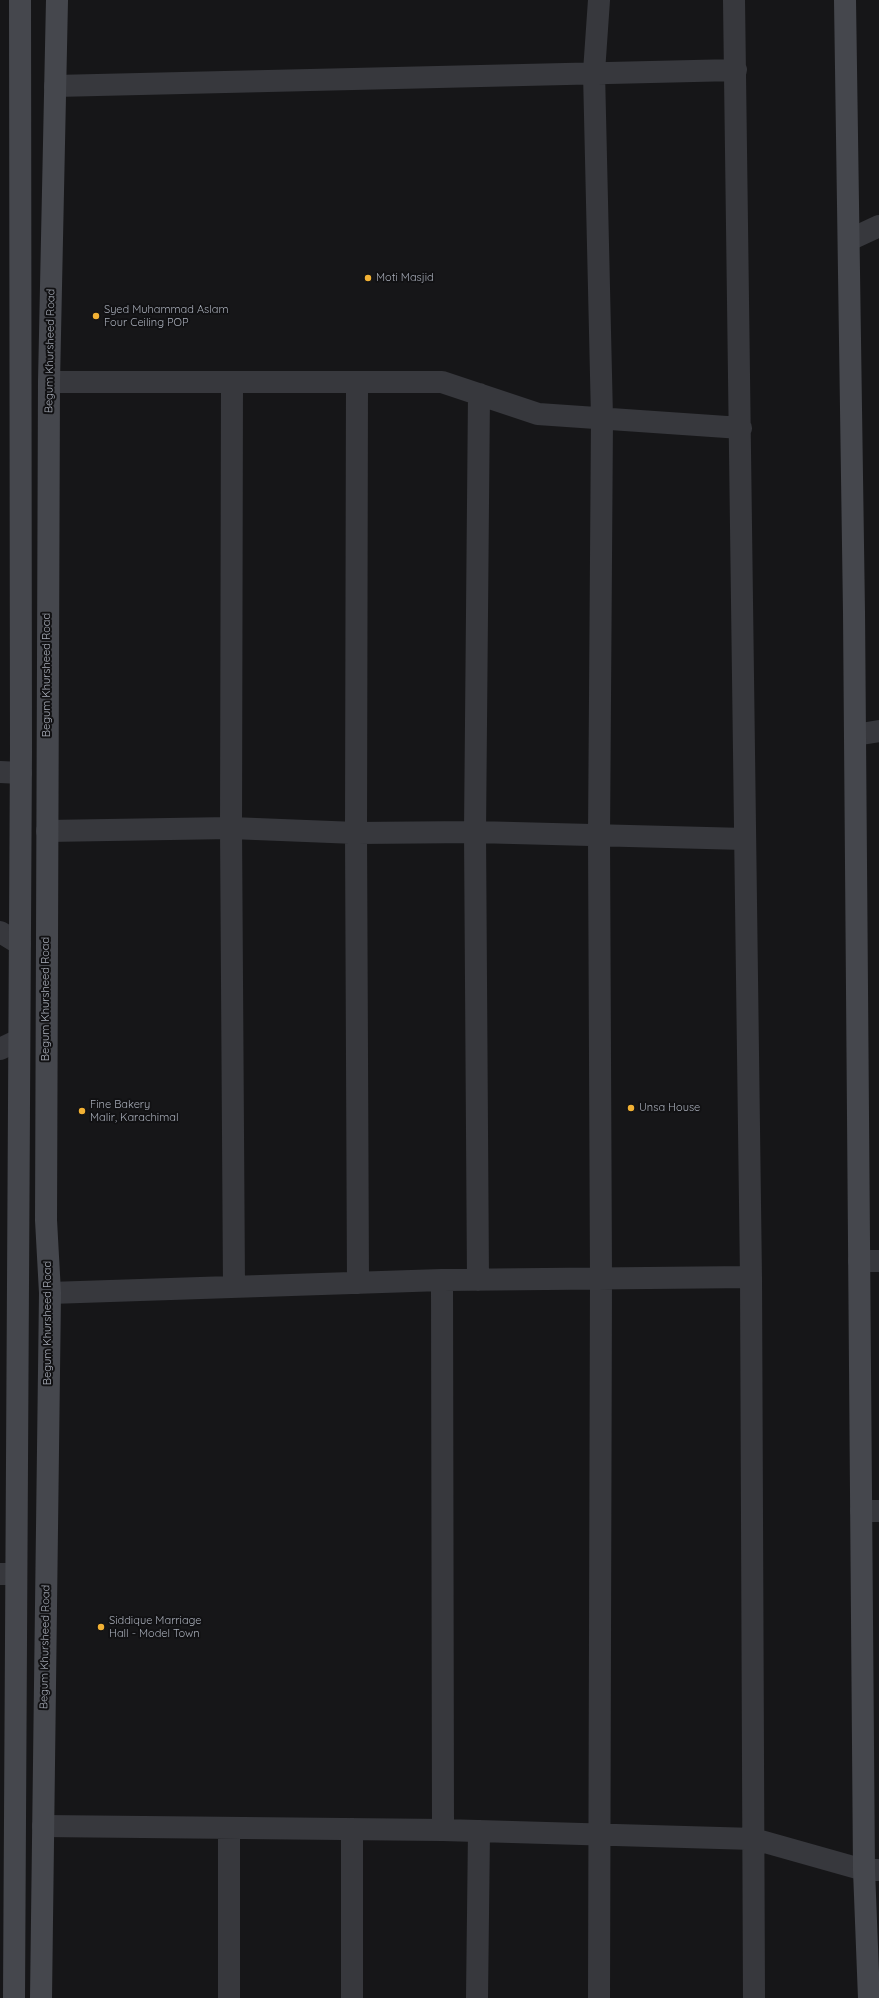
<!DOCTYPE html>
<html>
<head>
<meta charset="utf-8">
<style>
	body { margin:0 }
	canvas { display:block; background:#161618 }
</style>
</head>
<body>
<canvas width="879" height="1998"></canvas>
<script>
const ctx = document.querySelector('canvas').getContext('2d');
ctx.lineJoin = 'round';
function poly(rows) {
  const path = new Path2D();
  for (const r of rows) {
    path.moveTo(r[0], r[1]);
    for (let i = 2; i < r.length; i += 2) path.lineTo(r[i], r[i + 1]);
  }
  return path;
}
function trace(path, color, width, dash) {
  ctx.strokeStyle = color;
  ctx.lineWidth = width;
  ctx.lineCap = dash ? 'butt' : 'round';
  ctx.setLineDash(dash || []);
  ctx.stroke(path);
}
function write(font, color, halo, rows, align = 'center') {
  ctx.font = font + ' Quicksand,sans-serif';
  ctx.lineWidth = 4;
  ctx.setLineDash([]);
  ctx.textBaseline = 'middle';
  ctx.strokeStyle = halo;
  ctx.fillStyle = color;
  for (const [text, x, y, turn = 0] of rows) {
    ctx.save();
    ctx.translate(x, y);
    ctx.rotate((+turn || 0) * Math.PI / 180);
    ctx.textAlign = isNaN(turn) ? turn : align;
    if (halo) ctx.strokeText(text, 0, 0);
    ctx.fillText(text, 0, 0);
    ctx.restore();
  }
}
const street = poly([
	[599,0,594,72,602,418,599,837,601,1278,599,1998],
	[734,0,751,1277,754,1998],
	[55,86,736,70],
	[849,240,879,226],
	[49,382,442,382,538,414,741,428],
	[232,382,231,828,234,1287],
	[357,382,356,833,358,1283],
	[855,735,879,731],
	[0,772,21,773],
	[47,831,231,828,356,833,475,832,745,839],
	[0,932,20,944],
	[0,1049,19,1040],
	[859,1261,879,1261],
	[442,1280,443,1830],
	[478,1280,475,832,479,394],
	[50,1293,442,1280,751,1277],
	[861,1511,879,1511],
	[0,1574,16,1574],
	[43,1826,443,1830,754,1839,864,1870,879,1870],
	[229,1828,229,1998],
	[352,1829,352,1998],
	[477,1998,479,1831]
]);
const secondary = poly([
	[845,0,854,612,864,1870,869,1998],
	[14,1998,21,748,20,0],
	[41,1998,50,1293,46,1220,49,382,57,0]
]);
const markers = [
	[368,278,4,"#f2b134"],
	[96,316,4,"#f2b134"],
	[631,1108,4,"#f2b134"],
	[82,1111,4,"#f2b134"],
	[101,1627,4,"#f2b134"]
];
const poiNames = [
	["Moti Masjid",376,278],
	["Syed Muhammad Aslam",104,310],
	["Four Ceiling POP",104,323],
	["Fine Bakery",90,1105],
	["Malir, Karachimal",90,1118],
	["Unsa House",639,1108],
	["Siddique Marriage",109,1621],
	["Hall - Model Town",109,1634]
];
const streetNames = [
	["Begum Khursheed Road",50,351,-89],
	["Begum Khursheed Road",47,675,-90],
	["Begum Khursheed Road",46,999,-90],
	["Begum Khursheed Road",48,1323,-90],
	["Begum Khursheed Road",45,1647,-89]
];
trace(street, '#37383d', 22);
trace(secondary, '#45474d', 22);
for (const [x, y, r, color] of markers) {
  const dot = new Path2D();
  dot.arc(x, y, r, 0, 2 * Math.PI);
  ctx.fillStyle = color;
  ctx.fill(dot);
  trace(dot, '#111113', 1.5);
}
write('11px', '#a8adb8', '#111113', poiNames, 'left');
write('11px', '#a8adb8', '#111113', streetNames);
</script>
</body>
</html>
